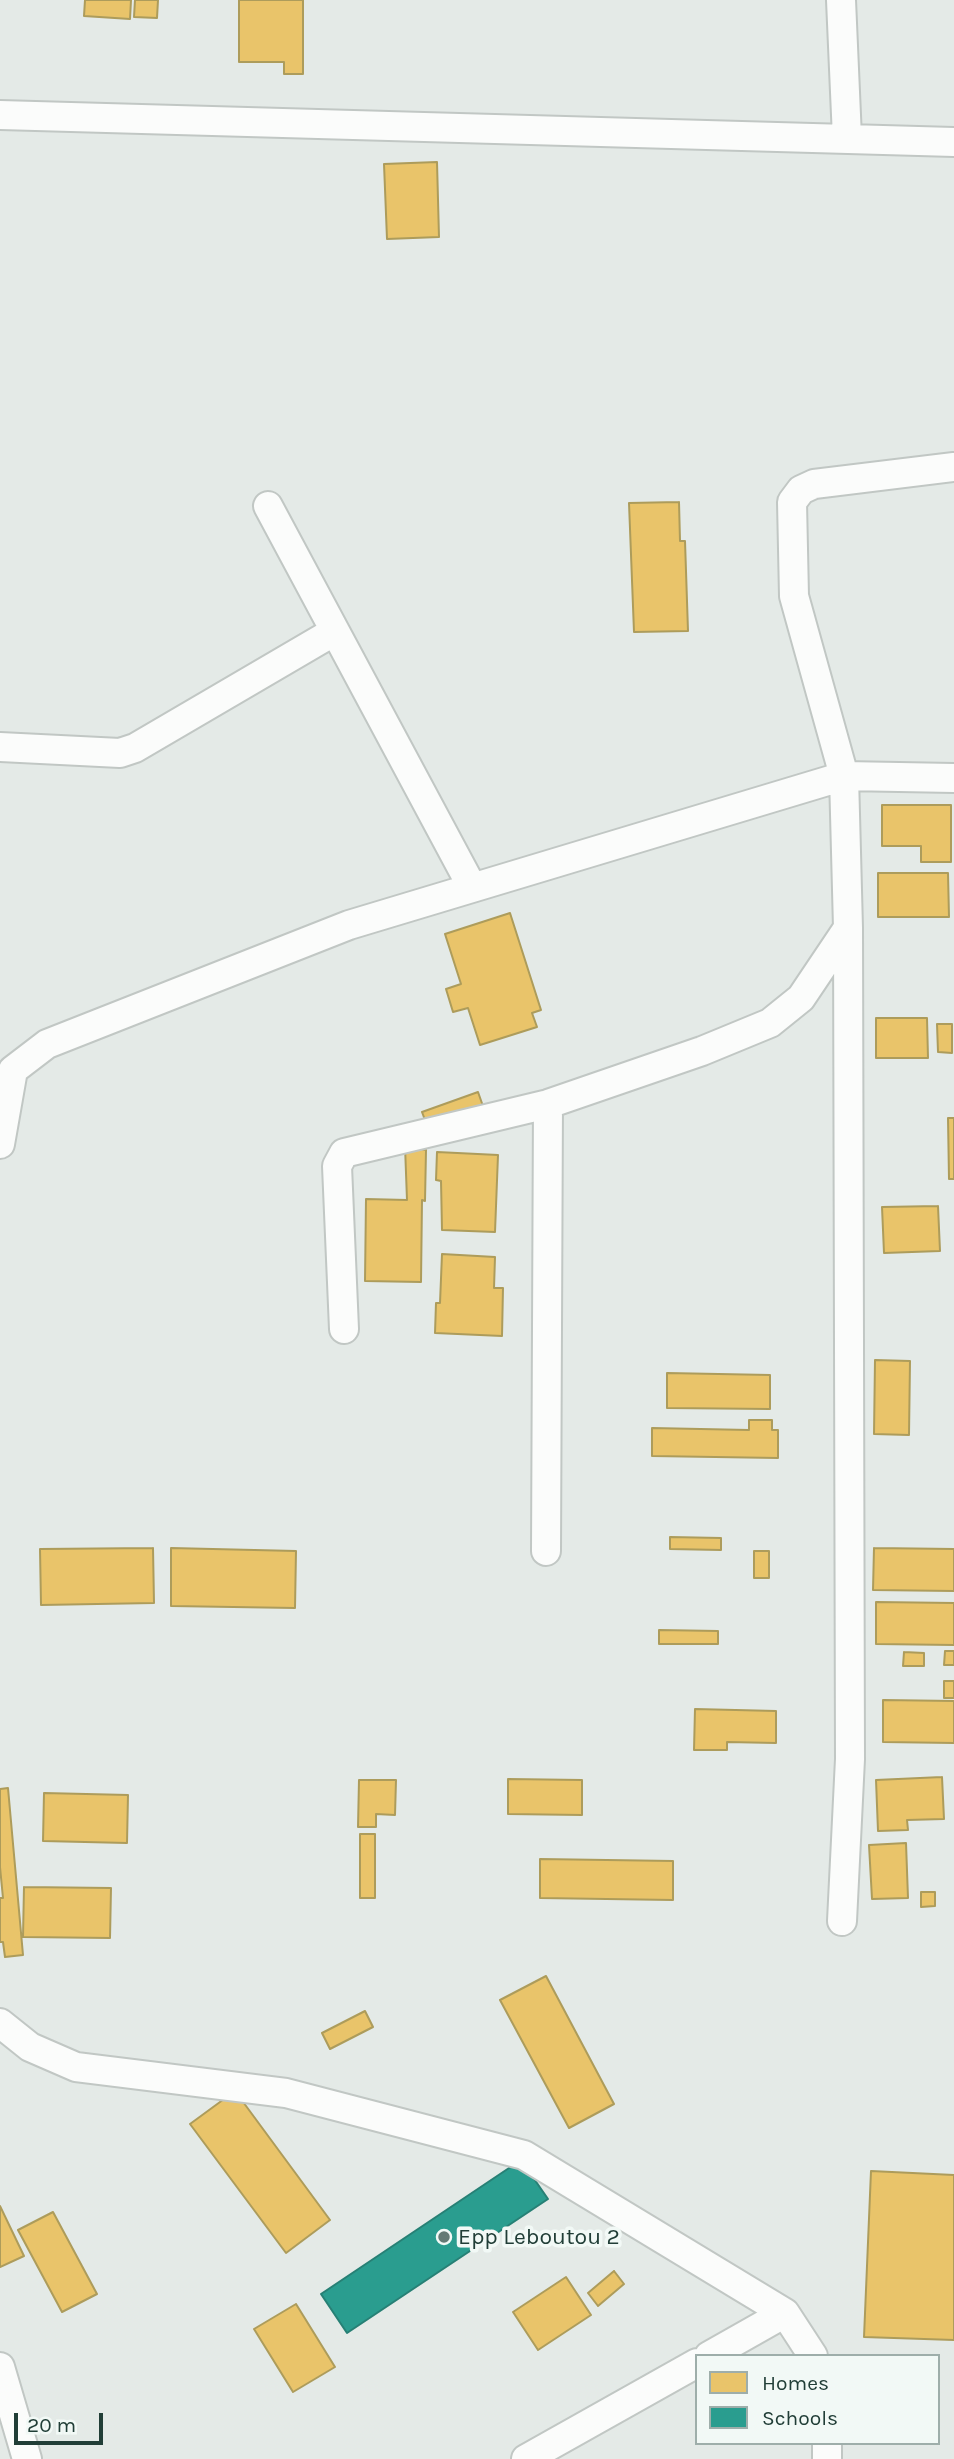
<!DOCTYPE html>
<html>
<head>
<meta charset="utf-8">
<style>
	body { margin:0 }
	#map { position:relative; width:954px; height:2459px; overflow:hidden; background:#e4eae7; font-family:Karla,sans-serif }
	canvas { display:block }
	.legend { position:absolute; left:695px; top:2354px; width:245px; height:91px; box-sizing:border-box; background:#f2f9f6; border:2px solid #9eaeaa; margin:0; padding:9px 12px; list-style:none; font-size:21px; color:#213e37 }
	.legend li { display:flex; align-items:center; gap:14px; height:35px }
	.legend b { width:35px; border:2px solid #9eaeaa }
	.scale { position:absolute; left:14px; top:2413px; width:89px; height:32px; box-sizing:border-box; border:4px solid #213e37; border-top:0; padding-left:9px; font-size:21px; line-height:24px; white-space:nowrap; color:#213e37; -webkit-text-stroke:5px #f2f9f6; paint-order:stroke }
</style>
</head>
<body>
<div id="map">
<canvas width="954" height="2459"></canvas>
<ul class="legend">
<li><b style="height:19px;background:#e9c46a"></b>Homes</li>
<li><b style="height:19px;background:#2a9d8f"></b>Schools</li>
</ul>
<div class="scale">20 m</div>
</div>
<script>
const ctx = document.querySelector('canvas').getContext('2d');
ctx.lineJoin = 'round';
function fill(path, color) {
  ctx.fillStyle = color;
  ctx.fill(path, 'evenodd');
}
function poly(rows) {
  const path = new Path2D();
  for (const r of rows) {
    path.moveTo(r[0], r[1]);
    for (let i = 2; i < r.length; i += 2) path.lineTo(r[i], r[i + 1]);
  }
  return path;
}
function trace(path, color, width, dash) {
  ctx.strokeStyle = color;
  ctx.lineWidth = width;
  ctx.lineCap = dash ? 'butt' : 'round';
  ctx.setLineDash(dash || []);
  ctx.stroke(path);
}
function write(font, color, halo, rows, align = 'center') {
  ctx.font = font + ' Karla,sans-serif';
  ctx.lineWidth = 7;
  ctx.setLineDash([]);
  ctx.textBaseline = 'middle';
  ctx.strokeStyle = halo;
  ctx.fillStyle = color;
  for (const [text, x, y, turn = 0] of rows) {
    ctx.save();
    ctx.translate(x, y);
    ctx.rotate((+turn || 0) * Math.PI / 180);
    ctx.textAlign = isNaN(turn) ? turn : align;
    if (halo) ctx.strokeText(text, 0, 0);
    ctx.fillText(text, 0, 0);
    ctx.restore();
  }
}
const homes = poly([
	[85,0,131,0,130,19,84,16,85,0],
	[135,0,158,0,157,18,134,17,135,0],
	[239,0,303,0,303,74,284,74,284,62,239,62,239,0],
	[437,162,439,237,387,239,384,164,437,162],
	[679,502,680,541,685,541,688,631,634,632,629,503,679,502],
	[882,805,951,805,951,862,921,862,921,846,882,846,882,805],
	[878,873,948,873,949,917,878,917,878,873],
	[510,913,541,1010,532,1013,537,1027,480,1045,468,1008,453,1012,446,989,461,984,445,934,510,913],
	[876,1018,927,1018,928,1058,876,1058,876,1018],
	[937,1024,952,1024,952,1053,938,1052,937,1024],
	[478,1092,484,1109,428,1128,422,1112,478,1092],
	[948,1118,954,1118,954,1179,949,1179,948,1118],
	[405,1146,426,1150,425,1201,422,1200,421,1282,365,1281,366,1199,407,1200,405,1146],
	[437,1152,498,1155,495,1232,442,1230,441,1181,436,1180,437,1152],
	[938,1206,940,1251,884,1253,882,1207,938,1206],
	[442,1254,495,1257,494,1288,503,1288,502,1336,435,1333,436,1303,440,1303,442,1254],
	[875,1360,910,1361,909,1435,874,1434,875,1360],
	[667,1373,770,1375,770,1409,667,1408,667,1373],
	[749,1420,772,1420,772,1430,778,1430,778,1458,652,1456,652,1428,749,1430,749,1420],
	[670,1537,721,1538,721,1550,670,1549,670,1537],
	[153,1548,154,1603,41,1605,40,1549,153,1548],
	[171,1548,296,1551,295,1608,171,1606,171,1548],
	[874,1548,954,1549,954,1591,873,1590,874,1548],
	[754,1551,769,1551,769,1578,754,1578,754,1551],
	[876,1602,954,1603,954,1645,876,1644,876,1602],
	[659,1630,718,1631,718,1644,659,1644,659,1630],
	[945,1651,954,1651,954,1665,944,1665,945,1651],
	[904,1652,924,1653,924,1666,903,1666,904,1652],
	[944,1681,954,1681,954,1698,944,1698,944,1681],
	[883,1700,954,1701,954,1743,883,1742,883,1700],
	[695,1709,776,1711,776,1743,727,1742,727,1750,694,1750,695,1709],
	[942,1777,944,1819,907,1820,908,1830,878,1831,876,1780,942,1777],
	[508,1779,582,1780,582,1815,508,1814,508,1779],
	[359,1780,396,1780,395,1815,376,1814,376,1827,358,1827,359,1780],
	[8,1788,23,1955,5,1957,3,1942,0,1942,0,1898,3,1898,0,1867,0,1789,8,1788],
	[44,1793,128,1795,127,1843,43,1841,44,1793],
	[360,1834,375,1834,375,1898,360,1898,360,1834],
	[906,1843,908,1898,872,1899,869,1845,906,1843],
	[540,1859,673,1861,673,1900,540,1898,540,1859],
	[24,1887,111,1888,110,1938,23,1937,24,1887],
	[921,1892,935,1892,935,1906,921,1907,921,1892],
	[546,1976,614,2104,569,2128,500,2000,546,1976],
	[365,2011,373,2027,330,2049,322,2033,365,2011],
	[235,2091,330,2220,286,2253,190,2124,235,2091],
	[871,2171,954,2175,954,2340,864,2337,871,2171],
	[0,2206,24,2256,0,2267,0,2206],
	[53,2212,97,2294,62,2312,18,2230,53,2212],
	[614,2271,624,2284,598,2306,588,2293,614,2271],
	[566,2277,591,2315,538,2350,513,2312,566,2277],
	[296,2304,335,2367,293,2392,254,2329,296,2304]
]);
const schools = poly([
	[521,2160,548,2199,347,2333,321,2294,521,2160]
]);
const minor = poly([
	[841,0,847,138],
	[0,115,954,142],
	[268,506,472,887],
	[0,747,120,753,135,748,335,631],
	[0,1144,13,1070,47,1044,349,925,844,776,954,778],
	[344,1329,337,1166,344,1153,548,1104,702,1051,770,1023,801,998,848,928],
	[546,1551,548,1104],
	[842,1921,850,1759,848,928,844,776,794,596,792,502,801,490,814,484,954,467],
	[0,2023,30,2047,76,2067,286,2093,524,2155,785,2313,813,2356],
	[709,2356,785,2313],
	[0,2367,27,2459],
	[827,2443,827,2459],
	[526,2459,697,2363]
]);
const markers = [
	[444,2237,7,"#657a75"]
];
const poiNames = [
	["Epp Leboutou 2",458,2237]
];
fill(homes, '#e9c46a');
trace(homes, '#ad9c5b', 2);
fill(schools, '#2a9d8f');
trace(schools, '#278075', 2);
trace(minor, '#c1c7c4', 32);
trace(minor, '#fbfcfb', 28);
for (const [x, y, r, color] of markers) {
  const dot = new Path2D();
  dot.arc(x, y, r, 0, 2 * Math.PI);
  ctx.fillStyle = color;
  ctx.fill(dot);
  trace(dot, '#f2f9f6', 2.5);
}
write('23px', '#213e37', '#f2f9f6', poiNames, 'left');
</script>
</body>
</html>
